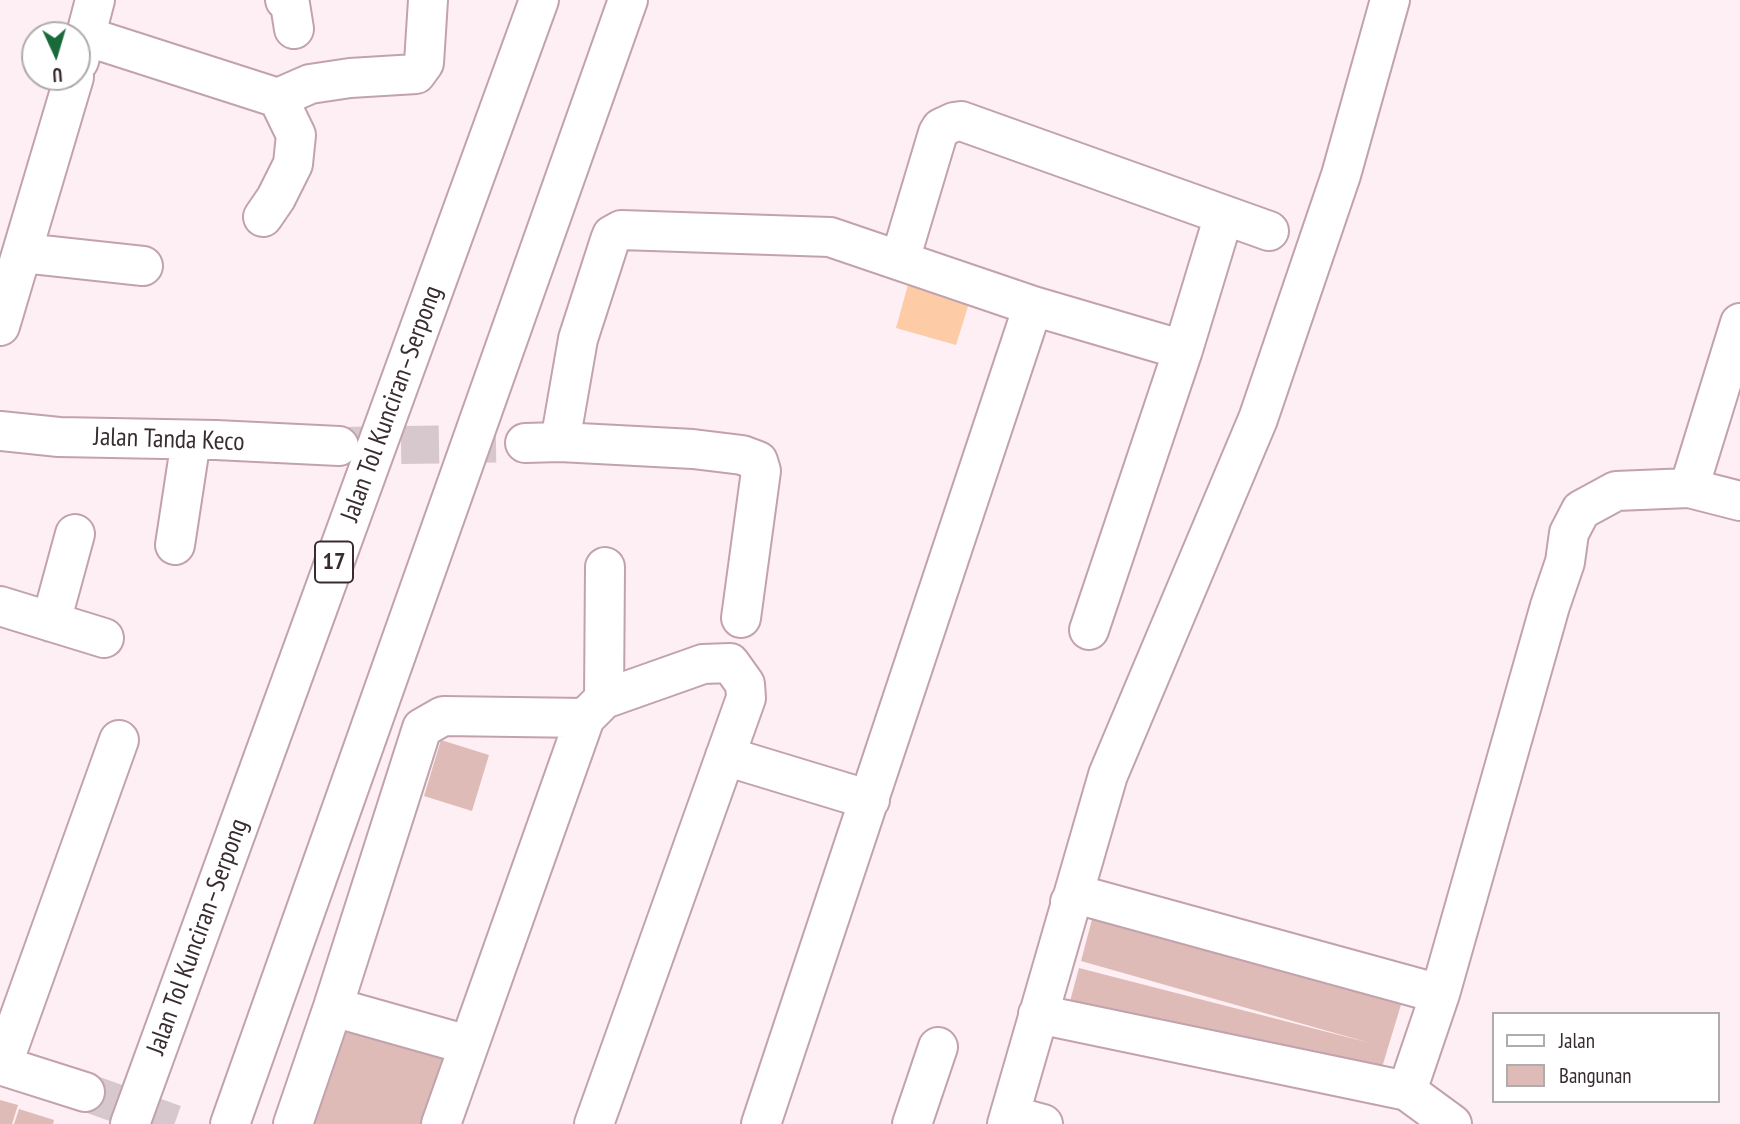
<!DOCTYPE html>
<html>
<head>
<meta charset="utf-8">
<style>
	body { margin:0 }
	#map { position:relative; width:1740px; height:1124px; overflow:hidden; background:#feeff4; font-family:"PT Sans Narrow",sans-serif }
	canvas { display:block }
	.legend { position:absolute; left:1492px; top:1012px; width:228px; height:91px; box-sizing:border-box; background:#fff; border:2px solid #b0abad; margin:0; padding:9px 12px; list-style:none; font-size:21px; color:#392c31 }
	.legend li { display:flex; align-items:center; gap:14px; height:35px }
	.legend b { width:35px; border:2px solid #b0abad }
	.north { position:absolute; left:21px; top:21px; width:70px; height:70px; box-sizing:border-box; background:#fff; border:2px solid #b0abad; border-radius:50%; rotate:176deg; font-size:19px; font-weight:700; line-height:28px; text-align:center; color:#392c31 }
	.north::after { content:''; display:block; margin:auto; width:24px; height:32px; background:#196a3b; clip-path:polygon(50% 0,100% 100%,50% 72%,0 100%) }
</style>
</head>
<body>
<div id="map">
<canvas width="1740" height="1124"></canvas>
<ul class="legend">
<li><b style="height:9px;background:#fff"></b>Jalan</li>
<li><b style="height:19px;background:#debbb6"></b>Bangunan</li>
</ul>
<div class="north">U</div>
</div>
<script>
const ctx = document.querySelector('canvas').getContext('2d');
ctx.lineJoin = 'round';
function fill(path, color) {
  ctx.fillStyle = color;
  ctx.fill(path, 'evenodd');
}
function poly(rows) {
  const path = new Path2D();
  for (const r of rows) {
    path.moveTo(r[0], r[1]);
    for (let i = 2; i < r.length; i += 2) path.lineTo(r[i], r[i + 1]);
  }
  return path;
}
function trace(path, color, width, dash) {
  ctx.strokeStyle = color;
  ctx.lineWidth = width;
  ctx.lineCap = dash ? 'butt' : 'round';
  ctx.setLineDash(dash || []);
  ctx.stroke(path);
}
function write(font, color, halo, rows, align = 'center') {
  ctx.font = font + ' "PT Sans Narrow",sans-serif';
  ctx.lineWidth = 7;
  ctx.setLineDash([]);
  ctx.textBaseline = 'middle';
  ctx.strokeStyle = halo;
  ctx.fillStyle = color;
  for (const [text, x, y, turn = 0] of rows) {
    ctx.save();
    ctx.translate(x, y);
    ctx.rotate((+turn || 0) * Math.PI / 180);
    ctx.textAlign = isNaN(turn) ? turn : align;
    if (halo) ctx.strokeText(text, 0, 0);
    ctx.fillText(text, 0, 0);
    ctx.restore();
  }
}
const green = poly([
	[909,281,970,300,956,345,896,328]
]);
const building = poly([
	[441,740,489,755,472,811,424,796],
	[1094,912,1403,998,1377,1084,1069,1005,1079,968,1370,1043,1081,961],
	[337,1022,452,1060,430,1124,303,1124],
	[0,1100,18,1105,12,1124,0,1124],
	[19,1109,54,1120,53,1124,14,1124]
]);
const minorTunnel = poly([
	[344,446,525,443],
	[85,1092,175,1124]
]);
const minor = poly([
	[285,0,290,4,294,29],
	[85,36,278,98,310,84,350,78,416,74,424,63,428,0],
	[79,61,95,0],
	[263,217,276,198,293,164,296,135,278,98],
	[23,253,143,266],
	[900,260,938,133,941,128,954,122,961,121,1269,231],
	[0,326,74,77],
	[0,431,59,437,216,440,339,446],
	[560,442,578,339,610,240,612,235,621,230,830,237,1033,306,1183,350],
	[525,443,560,442,693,449,742,455,758,461,761,471,741,618],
	[1689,488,1740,323],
	[175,545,191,440],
	[0,606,104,638],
	[51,622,75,534],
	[1089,630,1183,350,1224,215],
	[604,699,605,567],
	[725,756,870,800],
	[1070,902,1083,896,1440,994],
	[333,1007,468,1045],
	[1038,1014,1407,1091,1452,1124],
	[0,1065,85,1092],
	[2,1066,119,740],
	[1407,1091,1440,994,1550,606,1565,562,1569,533,1581,510,1616,491,1689,488,1740,501],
	[1010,1115,1043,1124],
	[293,1124,333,1007,422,728,443,716,585,718,604,699,703,664,730,663,745,684,746,698,594,1124],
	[441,1124,585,718],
	[761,1124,1033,306],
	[912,1124,938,1047],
	[1007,1124,1108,775,1258,419,1341,175,1390,0]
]);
const highway = poly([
	[130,1124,539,0],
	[230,1124,628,0]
]);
const shields = [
	[334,562,38]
];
const shieldNames = [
	["17",334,562]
];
const streetNames = [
	["Jalan Tol Kunciran–Serpong",392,404,-70],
	["Jalan Tanda Keco",169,440,2],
	["Jalan Tol Kunciran–Serpong",198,937,-70]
];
fill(green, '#fdcca7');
fill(building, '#debbb6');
trace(minorTunnel, '#d7c8cd', 38, [38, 19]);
trace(minor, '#c2a2ad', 42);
trace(highway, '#c2a2ad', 42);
trace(minor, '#fff', 38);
trace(highway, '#fff', 38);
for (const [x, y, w] of shields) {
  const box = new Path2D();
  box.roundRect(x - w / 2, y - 20.5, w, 41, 5);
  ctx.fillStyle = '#fff';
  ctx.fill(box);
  trace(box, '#392c31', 2);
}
write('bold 24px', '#392c31', null, shieldNames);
write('26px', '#392c31', '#fff', streetNames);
</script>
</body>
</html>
